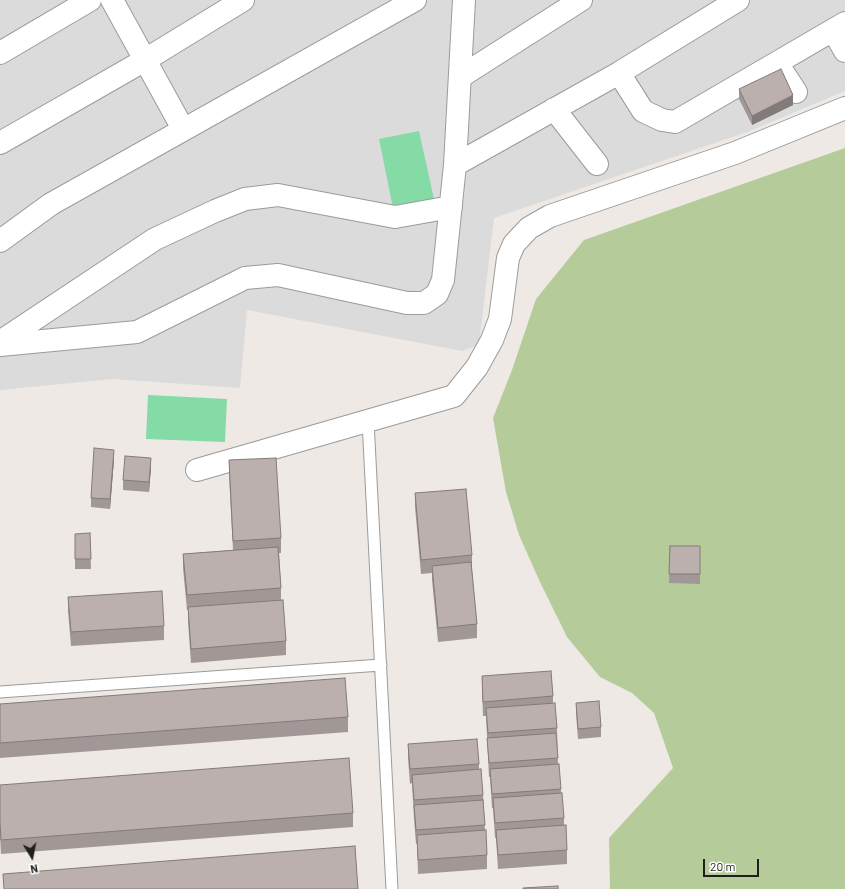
<!DOCTYPE html>
<html>
<head>
<meta charset="utf-8">
<style>
	body { margin:0 }
	#map { position:relative; width:845px; height:889px; overflow:hidden; background:#eee9e4; font-family:Barlow,sans-serif }
	canvas { display:block }
	.north { position:absolute; left:12px; top:837px; width:40px; height:40px; -webkit-text-stroke:3px #fff; paint-order:stroke; rotate:170deg; font-size:11px; font-weight:700; line-height:16px; text-align:center; color:#1e1e1e }
	.north::after { content:''; display:block; margin:auto; width:14px; height:18px; background:#1e1e1e; clip-path:polygon(50% 0,100% 100%,50% 72%,0 100%) }
	.scale { position:absolute; left:703px; top:859px; width:56px; height:18px; box-sizing:border-box; border:2px solid #1e1e1e; border-top:0; padding-left:5px; font-size:12px; line-height:14px; white-space:nowrap; color:#1e1e1e; -webkit-text-stroke:3px #fff; paint-order:stroke }
</style>
</head>
<body>
<div id="map">
<canvas width="845" height="889"></canvas>
<div class="north">N</div>
<div class="scale">20 m</div>
</div>
<script>
const ctx = document.querySelector('canvas').getContext('2d');
ctx.lineJoin = 'round';
function fill(path, color) {
  ctx.fillStyle = color;
  ctx.fill(path, 'evenodd');
}
function poly(rows) {
  const path = new Path2D();
  for (const r of rows) {
    path.moveTo(r[0], r[1]);
    for (let i = 2; i < r.length; i += 2) path.lineTo(r[i], r[i + 1]);
  }
  return path;
}
function trace(path, color, width, dash) {
  ctx.strokeStyle = color;
  ctx.lineWidth = width;
  ctx.lineCap = dash ? 'butt' : 'round';
  ctx.setLineDash(dash || []);
  ctx.stroke(path);
}
const residential = poly([
	[0,0,845,0,845,91,750,131,494,218,479,345,462,351,247,310,240,388,113,379,0,390]
]);
const forest = poly([
	[845,148,845,889,610,889,609,838,673,768,654,713,632,693,600,677,567,637,540,582,519,535,506,492,493,418,512,370,536,299,584,240]
]);
const pitch = poly([
	[419,131,434,199,393,208,379,139],
	[148,395,227,399,225,442,146,439]
]);
const service = poly([
	[368,421,392,889],
	[0,692,381,665]
]);
const minor = poly([
	[112,0,183,129],
	[833,30,845,51],
	[0,53,90,0],
	[777,63,796,92],
	[619,73,643,111,662,120,675,122,845,23],
	[460,77,581,0],
	[554,109,597,164],
	[0,143,145,60,243,0],
	[455,165,619,73,738,0],
	[0,241,51,204,415,0],
	[0,342,155,239,215,211,245,199,278,195,395,217,451,207],
	[0,345,137,332,245,278,278,275,407,303,424,303,437,294,443,280,455,165,464,0],
	[197,470,454,396,477,367,492,340,500,319,508,258,514,244,529,228,550,216,735,153,845,108]
]);
const wall = poly([
	[739,89,793,105,752,125,739,99],
	[114,459,110,509,91,507,91,498],
	[229,460,281,538,281,553,279,553,281,588,281,600,286,641,286,655,191,663,188,622,188,610,187,610,183,568,183,554,233,550,229,475],
	[151,467,149,492,123,490,123,480],
	[415,493,472,555,472,569,477,624,477,638,438,642,432,580,432,573,421,574,415,507],
	[90,533,91,569,75,569,75,534],
	[670,546,700,546,700,584,669,583],
	[68,597,164,626,164,640,71,646,68,611],
	[482,676,553,696,553,703,557,728,558,764,564,818,564,825,567,850,567,864,498,869,496,838,495,838,493,808,492,808,490,777,489,777,486,716,483,716,482,690],
	[576,703,601,727,601,737,578,739,576,713],
	[0,704,348,717,348,732,0,758],
	[408,744,479,764,479,769,483,795,485,830,487,855,487,869,418,874,417,844,416,844,414,819,412,783,410,784,408,758],
	[0,785,353,813,353,827,1,854,0,836]
]);
const shadedWall = poly([
	[793,95,793,105,752,125,752,116],
	[114,450,114,459,110,509,110,499],
	[151,458,151,467,149,492,149,482]
]);
const building = poly([
	[781,69,793,95,752,116,739,89,781,69],
	[94,448,114,450,110,499,91,498,94,448],
	[125,456,151,458,149,482,123,480,125,456],
	[276,458,281,538,233,541,229,460,276,458],
	[466,489,472,555,421,560,415,493,466,489],
	[90,533,91,559,75,559,75,534,90,533],
	[670,546,700,546,700,574,669,574,670,546],
	[278,547,281,588,187,595,183,554,278,547],
	[471,562,477,624,438,628,432,566,471,562],
	[162,591,164,626,71,632,68,597,162,591],
	[283,600,286,641,191,649,188,607,283,600],
	[551,671,553,696,483,702,482,676,551,671],
	[345,678,348,717,0,743,0,704,345,678],
	[599,701,601,727,578,729,576,703,599,701],
	[555,703,557,728,488,733,486,708,555,703],
	[556,733,558,758,489,763,487,738,556,733],
	[477,739,479,764,410,769,408,744,477,739],
	[349,758,353,813,1,840,0,822,0,785,349,758],
	[559,764,561,789,492,794,490,769,559,764],
	[481,769,483,795,414,800,412,775,481,769],
	[562,793,564,818,495,823,493,798,562,793],
	[483,800,485,825,416,830,414,805,483,800],
	[566,825,567,850,498,855,496,830,566,825],
	[486,830,487,855,418,860,417,835,486,830],
	[355,846,358,889,4,889,3,874,355,846],
	[558,886,558,889,523,889,523,888,558,886]
]);
fill(residential, '#dcdbdb');
fill(forest, '#b5cc9a');
fill(pitch, '#85dba6');
trace(service, '#9b9b9b', 13);
trace(minor, '#9b9b9b', 24);
trace(service, '#fff', 11);
trace(minor, '#fff', 22);
fill(wall, '#a19796');
fill(shadedWall, '#837b7a');
fill(building, '#bbb0ae');
trace(building, '#837b7a', 1);
</script>
</body>
</html>
